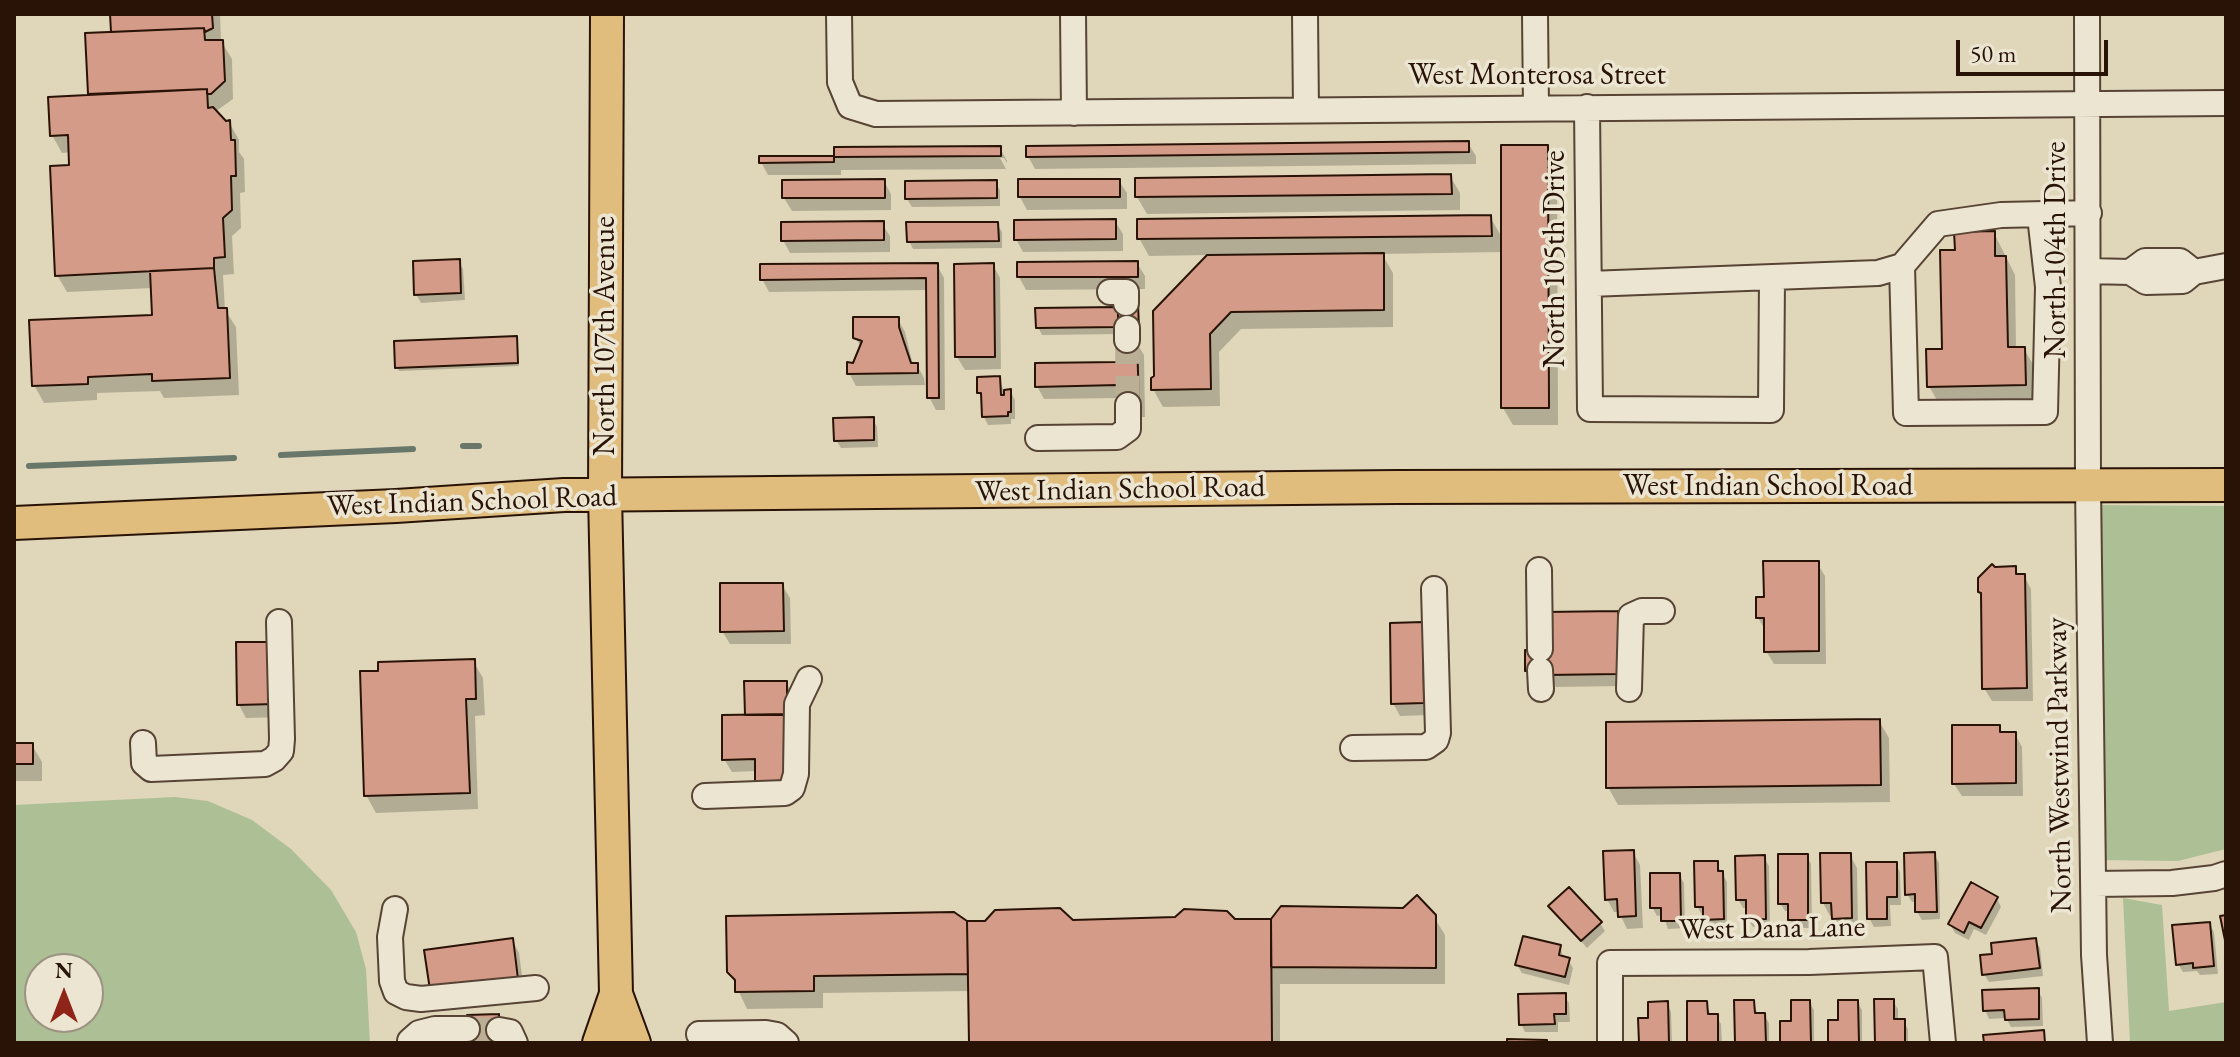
<!DOCTYPE html>
<html>
<head>
<meta charset="utf-8">
<style>
	body { margin:0 }
	#map { position:relative; width:2240px; height:1057px; overflow:hidden; background:#e0d7ba; font-family:"EB Garamond",serif }
	canvas { display:block }
	.frame { position:absolute; inset:0; border:16px solid #291307; pointer-events:none }
	.north { position:absolute; left:24px; top:953px; width:80px; height:80px; box-sizing:border-box; background:#ebe5d2; border:2px solid #9d9181; border-radius:50%; rotate:0deg; font-size:22px; font-weight:700; line-height:32px; text-align:center; color:#291307 }
	.north::after { content:''; display:block; margin:auto; width:28px; height:36px; background:#8f2418; clip-path:polygon(50% 0,100% 100%,50% 72%,0 100%) }
	.scale { position:absolute; left:1956px; top:40px; width:152px; height:36px; box-sizing:border-box; border:4px solid #291307; border-top:0; padding-left:10px; font-size:24px; line-height:28px; white-space:nowrap; color:#291307; -webkit-text-stroke:6px #ebe5d2; paint-order:stroke }
</style>
</head>
<body>
<div id="map">
<canvas width="2240" height="1057"></canvas>
<div class="frame"></div>
<div class="north">N</div>
<div class="scale">50 m</div>
</div>
<script>
const ctx = document.querySelector('canvas').getContext('2d');
ctx.lineJoin = 'round';
function fill(path, color) {
  ctx.fillStyle = color;
  ctx.fill(path, 'evenodd');
}
function poly(rows) {
  const path = new Path2D();
  for (const r of rows) {
    path.moveTo(r[0], r[1]);
    for (let i = 2; i < r.length; i += 2) path.lineTo(r[i], r[i + 1]);
  }
  return path;
}
function trace(path, color, width, dash) {
  ctx.strokeStyle = color;
  ctx.lineWidth = width;
  ctx.lineCap = dash ? 'butt' : 'round';
  ctx.setLineDash(dash || []);
  ctx.stroke(path);
}
function write(font, color, halo, rows, align = 'center') {
  ctx.font = font + ' "EB Garamond",serif';
  ctx.lineWidth = 7;
  ctx.setLineDash([]);
  ctx.textBaseline = 'middle';
  ctx.strokeStyle = halo;
  ctx.fillStyle = color;
  for (const [text, x, y, turn = 0] of rows) {
    ctx.save();
    ctx.translate(x, y);
    ctx.rotate((+turn || 0) * Math.PI / 180);
    ctx.textAlign = isNaN(turn) ? turn : align;
    if (halo) ctx.strokeText(text, 0, 0);
    ctx.fillText(text, 0, 0);
    ctx.restore();
  }
}
const green = poly([
	[2089,505,2226,506,2226,849,2178,861,2095,860],
	[175,797,208,801,252,820,291,849,331,890,356,932,366,969,370,1043,15,1043,14,805],
	[40,969,88,969,88,1017,40,1017],
	[2123,898,2162,905,2169,1011,2226,1002,2226,1043,2130,1043]
]);
const shadow = poly([
	[112,14,220,14,221,41,232,59,233,99,215,112,225,123,229,122,239,140,239,152,244,159,245,192,240,193,241,228,232,236,234,274,223,275,225,310,236,327,239,395,164,398,160,391,97,393,97,400,44,403,34,385,154,317,153,288,67,292,57,275,71,167,71,152,62,153,52,135,90,96,87,35,113,33],
	[1468,143,1476,156,1476,164,1035,169,1028,156],
	[1547,147,1557,164,1558,425,1513,425,1503,408,1503,252,1382,254,1393,273,1393,327,1241,329,1219,352,1220,406,1163,407,1153,389,1156,377,1210,255,1149,256,1139,238,1490,217,1503,239],
	[1000,148,1007,161,1007,163,1004,158,1000,158,1006,169,841,170,841,175,768,175,761,162,761,158,836,158,836,149],
	[1450,176,1460,193,1460,210,1147,214,1137,197],
	[884,181,891,194,891,210,792,211,784,198],
	[1119,181,1127,193,1127,209,1027,210,1020,197],
	[995,182,1000,190,1000,206,912,207,907,199],
	[1115,221,1123,234,1123,251,1023,252,1016,239],
	[882,224,890,236,890,252,790,253,783,240],
	[997,224,1002,232,1002,248,913,249,909,241],
	[1994,233,2015,275,2016,349,2024,349,2034,366,2035,402,1939,404,1929,386,1944,351,1957,252],
	[458,261,463,269,465,300,421,303,416,294],
	[1137,263,1145,276,1145,289,1026,290,1019,277],
	[937,265,944,278,945,410,936,410,929,397,928,290,769,292,762,279],
	[993,265,1000,278,1001,369,965,370,957,357],
	[1137,305,1140,331,1127,331,1122,334,1042,335,1038,327,1117,309,1125,324],
	[898,319,905,332,913,365,917,365,924,378,925,385,856,386,849,373,861,347,855,337],
	[516,338,519,366,399,371,397,367],
	[1136,342,1144,355,1145,417,1127,417,1120,398,1044,399,1037,386,1119,364],
	[999,378,1004,392,1010,391,1015,400,1015,419,1011,419,1011,424,988,425,984,417,983,400,979,393],
	[873,419,877,427,878,447,841,448,836,440],
	[1817,563,1825,576,1826,664,1774,664,1766,651,1766,631,1758,618,1766,599],
	[2015,568,2019,576,2024,576,2031,589,2033,701,1992,701,1984,688],
	[782,585,790,598,791,644,730,644,722,631],
	[1616,613,1624,626,1625,686,1556,687,1553,683,1535,683,1527,670],
	[1422,624,1429,637,1430,715,1400,716,1393,703],
	[238,644,281,717,246,718,239,705],
	[473,661,483,678,485,715,475,716,478,809,376,813,366,795],
	[786,683,791,691,800,789,757,771,732,772,724,759],
	[1879,721,1889,738,1890,802,1618,805,1608,787],
	[1998,727,2002,734,2015,734,2022,747,2023,796,1962,796,1954,784],
	[14,745,32,745,42,762,42,781,14,781],
	[1633,852,1640,865,1643,928,1627,929,1619,912,1614,912,1607,899],
	[1934,854,1939,863,1940,919,1922,920,1917,912,1917,902,1912,902,1907,894],
	[1850,855,1857,868,1858,931,1841,931,1834,915,1830,916,1823,903],
	[1807,856,1811,864,1812,928,1795,928,1790,920,1790,911,1785,911,1780,903],
	[1764,857,1769,866,1770,927,1753,927,1748,919,1748,908,1743,908,1738,899],
	[1716,863,1727,882,1727,927,1710,927,1705,915,1702,915,1697,906],
	[1896,864,1900,872,1901,905,1890,905,1891,926,1874,927,1869,918],
	[1679,875,1684,883,1685,928,1668,929,1663,915,1657,916,1652,907],
	[1997,899,2001,907,1986,935,1974,929,1969,940,1955,933,1950,924],
	[1551,906,1600,923,1605,931,1587,948],
	[1434,917,1445,935,1445,984,1280,984,1280,1043,971,1043,970,991,823,993,823,1008,747,1009,729,971,967,923],
	[2209,924,2214,932,2218,974,2200,975,2197,971,2183,972,2178,964],
	[512,940,519,953,524,991,439,1003],
	[2035,940,2040,948,2043,976,1989,982,1984,974],
	[1560,947,1564,959,1568,960,1573,968,1569,985,1522,973,1517,965],
	[2038,990,2042,998,2043,1026,2011,1027,2006,1018,1989,1019,1985,1010],
	[1564,995,1569,1003,1570,1022,1558,1022,1558,1032,1525,1032,1521,1024],
	[1893,1001,1898,1009,1898,1021,1903,1021,1908,1029,1908,1043,1877,1043],
	[1753,1002,1758,1015,1764,1015,1769,1023,1769,1043,1737,1043],
	[1809,1002,1814,1010,1814,1043,1782,1043],
	[1857,1002,1862,1010,1862,1043,1830,1043,1841,1022],
	[1667,1003,1671,1012,1672,1043,1641,1043,1651,1020],
	[1706,1003,1711,1016,1716,1016,1721,1024,1722,1043,1689,1043]
]);
const stream = poly([
	[463,446,479,446],
	[281,455,413,449],
	[29,466,234,458]
]);
const building = poly([
	[110,14,212,14,213,28,205,32,204,28,111,32,110,14],
	[204,28,205,40,223,40,225,81,211,94,207,94,207,89,88,94,85,33,204,28],
	[207,89,208,108,213,107,226,121,230,120,231,140,235,140,236,176,231,176,232,210,223,218,225,257,214,258,214,268,55,276,50,166,69,165,68,135,50,136,48,97,207,89],
	[1469,141,1469,152,1026,157,1026,146,1469,141],
	[1501,145,1548,145,1549,408,1501,408,1501,145],
	[1001,146,1001,156,834,157,834,162,759,163,759,156,834,156,834,147,1001,146],
	[1451,174,1452,194,1135,197,1135,178,1451,174],
	[885,179,885,198,782,198,782,180,885,179],
	[1018,179,1120,179,1120,197,1018,197,1018,179],
	[997,180,997,198,905,199,905,181,997,180],
	[1491,215,1492,236,1137,239,1137,219,1491,215],
	[1116,219,1116,239,1014,240,1014,220,1116,219],
	[884,221,884,240,781,241,781,222,884,221],
	[906,222,998,222,999,241,907,242,906,222],
	[1995,231,1995,256,2006,256,2008,347,2025,347,2026,385,1927,387,1926,349,1942,349,1940,250,1955,250,1954,232,1995,231],
	[1384,253,1384,310,1231,312,1210,334,1211,389,1151,390,1151,378,1154,376,1153,311,1207,255,1384,253],
	[460,259,461,293,414,295,413,261,460,259],
	[1138,261,1138,277,1017,277,1017,262,1138,261],
	[938,263,939,398,927,398,926,278,760,280,760,264,938,263],
	[994,263,995,357,955,357,954,264,994,263],
	[214,268,218,308,227,308,230,378,152,381,152,374,88,377,88,384,32,386,29,320,152,315,150,271,214,268],
	[1123,303,1138,303,1139,328,1123,328,1123,303],
	[1118,307,1118,327,1036,328,1035,308,1118,307],
	[853,317,899,317,899,327,911,363,918,363,918,373,847,374,847,362,853,363,862,341,853,338,853,317],
	[517,336,518,363,395,368,394,341,517,336],
	[1117,340,1137,340,1139,404,1118,405,1118,385,1035,387,1035,363,1117,362,1117,340],
	[1000,376,1001,395,1004,395,1004,390,1011,389,1011,412,1008,412,1008,416,982,417,981,393,977,393,977,377,1000,376],
	[874,417,874,440,834,441,833,418,874,417],
	[1763,561,1819,561,1819,651,1764,652,1764,618,1756,618,1756,597,1764,597,1763,561],
	[1992,564,1995,567,2016,566,2016,574,2025,574,2027,688,1982,689,1981,593,1978,592,1978,578,1992,564],
	[720,583,783,583,784,631,720,632,720,583],
	[1618,611,1619,674,1546,675,1540,670,1525,671,1525,650,1545,650,1544,612,1618,611],
	[1423,622,1424,703,1391,704,1390,623,1423,622],
	[236,642,273,642,275,704,237,705,236,642],
	[475,659,476,699,466,699,470,793,364,796,360,671,378,671,378,662,475,659],
	[744,681,787,681,787,715,745,715,744,681],
	[790,714,794,776,782,777,782,783,755,783,755,759,722,760,722,715,790,714],
	[1880,719,1881,785,1606,788,1606,722,1880,719],
	[1952,725,2000,725,2000,732,2016,732,2016,783,1952,784,1952,725],
	[14,743,33,743,33,764,14,764,14,743],
	[1634,850,1636,916,1618,917,1617,899,1605,900,1603,851,1634,850],
	[1935,852,1937,912,1915,912,1915,894,1905,895,1904,853,1935,852],
	[1820,853,1851,853,1852,918,1832,919,1831,903,1821,903,1820,853],
	[1778,854,1808,854,1808,920,1788,920,1788,904,1778,904,1778,854],
	[1765,855,1766,919,1746,920,1746,900,1736,900,1735,856,1765,855],
	[1694,861,1718,861,1718,871,1723,871,1724,919,1703,920,1703,907,1695,907,1694,861],
	[1866,862,1897,862,1897,897,1887,897,1887,919,1867,919,1866,862],
	[1650,873,1680,873,1681,921,1661,921,1661,908,1650,908,1650,873],
	[1971,882,1998,897,1981,928,1969,922,1964,933,1948,924,1971,882],
	[1569,887,1602,922,1581,941,1548,906,1569,887],
	[1417,895,1436,915,1436,968,1271,967,1271,919,1281,906,1403,908,1417,895],
	[1060,908,1073,920,1175,917,1184,909,1227,911,1235,919,1271,919,1272,1043,969,1043,967,921,985,921,995,910,1060,908],
	[954,912,967,921,968,974,814,976,814,991,735,992,735,980,727,972,726,916,954,912],
	[2226,915,2226,945,2220,916,2226,915],
	[2210,922,2214,966,2193,968,2193,963,2176,965,2172,925,2210,922],
	[1523,936,1561,945,1559,955,1570,958,1565,977,1515,965,1523,936],
	[513,938,518,979,430,990,424,950,513,938],
	[2036,938,2040,968,1982,975,1980,955,1992,954,1991,943,2036,938],
	[2039,988,2039,1019,2005,1020,2004,1010,1983,1011,1982,990,2039,988],
	[1566,993,1566,1014,1554,1014,1555,1024,1519,1025,1518,994,1566,993],
	[1874,999,1894,999,1894,1019,1905,1019,1905,1043,1875,1043,1874,999],
	[1734,1000,1754,1000,1755,1013,1765,1013,1766,1043,1735,1043,1734,1000],
	[1791,1000,1810,1000,1811,1043,1780,1043,1780,1021,1791,1021,1791,1000],
	[1838,1000,1858,1000,1859,1043,1828,1043,1828,1020,1838,1020,1838,1000],
	[1668,1001,1669,1043,1639,1043,1638,1018,1648,1018,1648,1002,1668,1001],
	[1687,1001,1707,1001,1708,1014,1718,1014,1718,1043,1687,1043,1687,1001],
	[499,1014,500,1043,467,1043,467,1015,499,1014],
	[2044,1030,2045,1043,1984,1043,1983,1035,2044,1030],
	[1507,1039,1547,1040,1547,1043,1507,1043,1507,1039]
]);
const minorTunnel = poly([
	[1127,340,1128,405],
	[467,1029,499,1030]
]);
const minor = poly([
	[839,14,840,82,850,106,876,114,2226,103],
	[1073,14,1074,113],
	[1305,14,1306,110],
	[1535,14,1536,108],
	[2087,14,2088,486,2094,955,2100,1043],
	[1587,107,1590,409,1771,410,1772,278],
	[1902,266,1906,413,2045,412,2048,287,2040,216],
	[2089,271,2130,272,2146,282,2183,281,2194,272,2226,266],
	[2130,272,2145,261,2180,261,2194,272],
	[1589,284,1878,273,1902,266,1938,224,2001,215,2089,213],
	[1110,292,1126,292,1126,303],
	[1127,328,1127,340],
	[1038,438,1117,437,1128,429,1128,405],
	[1539,570,1540,649],
	[1540,670,1541,689],
	[1629,689,1631,616,1642,611,1662,611],
	[143,743,144,763,151,769,265,764,274,759,281,751,282,739,279,622],
	[1353,748,1426,747,1436,740,1438,733,1434,589],
	[705,796,785,793,792,788,796,774,797,704,809,679],
	[2094,884,2172,883,2214,878,2226,874],
	[395,909,390,937,392,981,396,992,406,997,421,999,536,988],
	[499,1030,510,1032,515,1043],
	[699,1034,766,1033,777,1035,786,1043],
	[410,1041,419,1033,435,1029,467,1029],
	[1610,1043,1610,963,1809,962,1935,957,1943,1043]
]);
const major = poly([
	[14,523,396,506,564,495,1397,487,2226,485],
	[616,994,634,1043],
	[599,1043,616,994,605,495,607,14]
]);
const streetNames = [
	["West Monterosa Street",1537,76],
	["North 104th Drive",2057,250,-90],
	["North 105th Drive",1556,259,-90],
	["North 107th Avenue",606,336,-90],
	["West Indian School Road",1768,487],
	["West Indian School Road",1120,490,-1],
	["West Indian School Road",472,502,-2],
	["North Westwind Parkway",2060,765,-91],
	["West Dana Lane",1772,929,-1]
];
fill(green, '#adbf94');
fill(shadow, '#0003');
trace(stream, '#69776b', 6);
fill(building, '#d49c88');
trace(building, '#291307', 2);
trace(minorTunnel, '#bbb096', 24, [24, 12]);
trace(minor, '#574434', 28);
trace(major, '#291307', 36);
trace(minor, '#ebe5d2', 24);
trace(major, '#e0bc7d', 32);
write('30px', '#291307', '#ebe5d2', streetNames);
</script>
</body>
</html>
